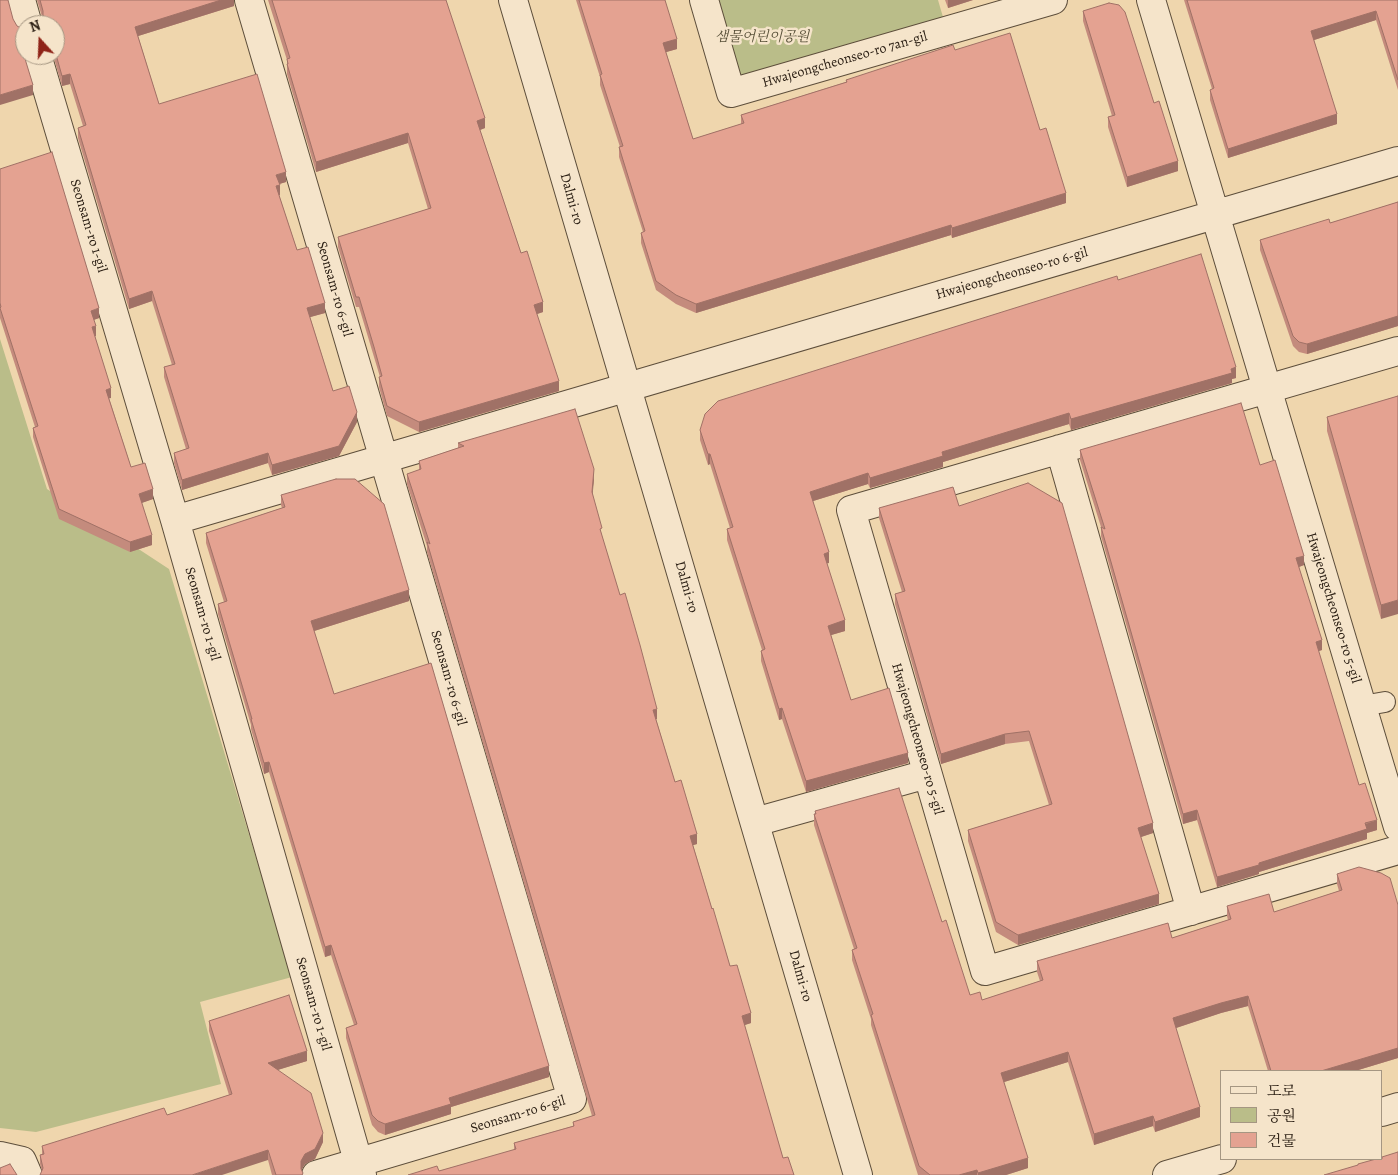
<!DOCTYPE html>
<html>
<head>
<meta charset="utf-8">
<style>
	body { margin:0 }
	#map { position:relative; width:1398px; height:1175px; overflow:hidden; background:#efd6ad; font-family:Alegreya,"Noto Serif KR",serif }
	canvas { display:block }
	.legend { position:absolute; left:1220px; top:1070px; width:162px; height:90px; box-sizing:border-box; background:#f5e4ca; border:1px solid #a59682; margin:0; padding:6px 9px; list-style:none; font-size:15px; color:#2c2015 }
	.legend li { display:flex; align-items:center; gap:10px; height:25px }
	.legend b { width:25px; border:1px solid #a59682 }
	.north { position:absolute; left:15px; top:15px; width:50px; height:50px; box-sizing:border-box; background:#f5e4ca; border:1px solid #a59682; border-radius:50%; rotate:340deg; font-size:14px; font-weight:700; line-height:20px; text-align:center; color:#2c2015 }
	.north::after { content:''; display:block; margin:auto; width:18px; height:22px; background:#8f2418; clip-path:polygon(50% 0,100% 100%,50% 72%,0 100%) }
</style>
</head>
<body>
<div id="map">
<canvas width="1398" height="1175"></canvas>
<ul class="legend">
<li><b style="height:6px;background:#f5e4ca"></b>도로</li>
<li><b style="height:14px;background:#babd89"></b>공원</li>
<li><b style="height:14px;background:#e4a291"></b>건물</li>
</ul>
<div class="north">N</div>
</div>
<script>
const ctx = document.querySelector('canvas').getContext('2d');
ctx.lineJoin = 'round';
function fill(path, color) {
  ctx.fillStyle = color;
  ctx.fill(path, 'evenodd');
}
function poly(rows) {
  const path = new Path2D();
  for (const r of rows) {
    path.moveTo(r[0], r[1]);
    for (let i = 2; i < r.length; i += 2) path.lineTo(r[i], r[i + 1]);
  }
  return path;
}
function trace(path, color, width, dash) {
  ctx.strokeStyle = color;
  ctx.lineWidth = width;
  ctx.lineCap = dash ? 'butt' : 'round';
  ctx.setLineDash(dash || []);
  ctx.stroke(path);
}
function write(font, color, halo, rows, align = 'center') {
  ctx.font = font + ' Alegreya,"Noto Serif KR",serif';
  ctx.lineWidth = 5;
  ctx.setLineDash([]);
  ctx.textBaseline = 'middle';
  ctx.strokeStyle = halo;
  ctx.fillStyle = color;
  for (const [text, x, y, turn = 0] of rows) {
    ctx.save();
    ctx.translate(x, y);
    ctx.rotate((+turn || 0) * Math.PI / 180);
    ctx.textAlign = isNaN(turn) ? turn : align;
    if (halo) ctx.strokeText(text, 0, 0);
    ctx.fillText(text, 0, 0);
    ctx.restore();
  }
}
const green = poly([
	[709,0,938,0,945,24,735,86],
	[0,339,47,489,169,569,292,977,200,1002,221,1084,36,1132,0,1128]
]);
const service = poly([
	[1362,706,1385,702]
]);
const minor = poly([
	[21,0,28,25],
	[249,0,572,1099,316,1175],
	[704,0,731,93,1053,0],
	[1151,0,1398,827],
	[37,55,175,520,362,1175],
	[1398,351,851,510,985,971,1398,850],
	[1060,449,1191,911],
	[175,520,1398,161],
	[755,822,927,774],
	[0,1156,22,1161,28,1175]
]);
const tertiary = poly([
	[513,0,858,1175],
	[1382,1112,1398,1107],
	[1167,1175,1222,1159]
]);
const wall = poly([
	[37,0,234,0,234,6,138,36,159,104,286,182,279,184,279,195,297,250,325,313,310,317,333,391,357,422,339,456,272,475,268,463,182,490,174,463,174,453,186,449,164,377,164,367,172,365,152,301,129,309,78,138,78,128,83,126,70,84,62,86,53,55,55,55,55,25,43,20],
	[268,0,446,0,485,128,480,130,521,253,543,312,537,314,559,391,419,432,387,416,379,387,379,377,380,377,359,307,356,307,338,247,338,237,428,209,408,143,316,172,287,74,287,60],
	[576,0,665,0,677,49,666,52,693,139,741,124,741,115,846,82,846,80,955,50,1040,130,1066,203,952,238,951,235,696,313,676,304,656,290,641,243,641,233,643,232,619,157,619,147,620,147,600,85,600,77],
	[945,0,973,0,948,8],
	[1184,0,1398,0,1398,90,1376,20,1314,40,1337,124,1228,158,1210,100,1210,90,1212,89],
	[1083,11,1154,103,1178,171,1127,187,1108,127,1108,117,1112,116,1083,21],
	[0,169,99,318,93,320,95,336,111,398,109,398,131,467,153,499,141,503,152,545,130,552,59,519,33,437,33,428,35,427,0,318],
	[1398,202,1398,326,1307,354,1299,352,1293,346,1260,250,1260,240,1330,223],
	[1118,280,1236,378,1232,379,1232,383,1071,430,1069,424,943,462,943,467,870,488,868,484,813,501,829,563,827,563,845,631,831,635,851,700,908,763,806,792,782,719,779,720,761,661,761,651,762,650,727,540,727,529,730,528,710,464,708,465,700,440,700,430],
	[1398,396,1381,619,1327,431,1327,417],
	[458,443,594,479,592,494,602,536,657,719,656,719,675,782,697,844,693,845,712,909,730,966,751,1023,744,1025,783,1158,794,1175,439,1171,514,1150,514,1143,573,1126,573,1122,592,1116,427,552,427,546,407,484,407,474,419,470,419,461,458,448],
	[1080,450,1260,465,1304,565,1299,567,1322,650,1318,651,1359,785,1377,830,1367,833,1367,839,1259,872,1259,874,1217,887,1197,820,1183,824,1101,536,1101,527,1080,460],
	[281,495,409,601,314,631,334,694,549,1077,451,1107,451,1114,385,1135,378,1132,372,1125,346,1038,346,1028,354,1025,331,955,325,957,269,772,264,774,251,729,251,725,218,614,218,604,224,602,206,543,206,533,282,508,281,505],
	[959,506,1153,833,1141,837,1159,904,1018,945,996,932,968,841,968,830,1049,805,1029,741,1005,744,941,764,895,604,895,594,902,592,879,518,879,508],
	[815,811,942,922,970,995,982,1000,1040,981,1037,972,1037,961,1172,938,1228,920,1227,916,1227,906,1274,912,1339,891,1337,884,1337,874,1398,905,1398,1058,1355,1071,1268,1071,1248,1006,1221,1013,1176,1028,1200,1117,1155,1132,1153,1126,1094,1145,1068,1062,1004,1082,1028,1168,1006,1175,918,1175,871,1025,871,1019,852,960,852,950,854,949,814,825,814,814,815,814],
	[209,1021,307,1061,277,1070,323,1142,315,1159,305,1164,301,1170,303,1175,272,1175,268,1160,42,1171,40,1164,40,1155,42,1154,42,1146,167,1115,229,1095,209,1031]
]);
const shadedWall = poly([
	[221,0,234,0,234,6,135,37,135,27],
	[948,0,973,0,948,8],
	[1376,11,1376,20,1311,41,1311,31],
	[25,36,25,46,22,51,22,41],
	[677,39,677,49,663,53,663,43],
	[70,74,70,84,62,86,62,76],
	[33,85,33,95,0,105,0,95],
	[1337,114,1337,124,1228,158,1228,149],
	[485,118,485,128,477,131,477,121],
	[408,133,408,143,316,172,316,162],
	[1178,161,1178,171,1127,187,1127,177],
	[286,172,286,182,276,185,276,175],
	[280,185,280,195,276,196,276,186],
	[1066,193,1066,203,952,238,952,228],
	[951,225,951,235,696,313,696,304],
	[152,291,152,301,129,309,129,299],
	[543,302,543,312,534,315,534,305],
	[325,303,325,313,307,318,307,308],
	[99,308,99,318,91,321,91,311],
	[1398,316,1398,326,1307,354,1307,344],
	[96,326,96,336,92,337,92,327],
	[1236,367,1236,378,1232,379,1232,383,1071,430,1071,419],
	[559,381,559,391,419,432,419,422],
	[111,388,111,398,106,399,106,390],
	[357,412,357,422,339,456,272,475,272,465],
	[1069,413,1069,424,943,462,943,467,870,488,870,478,942,452],
	[268,453,268,463,182,490,182,480],
	[708,454,710,454,710,464,708,465],
	[594,469,594,479,592,502,592,492],
	[868,473,868,484,810,502,810,492],
	[153,489,153,499,139,504,139,494],
	[152,535,152,545,130,552,130,542],
	[829,552,829,563,824,564,824,554],
	[1304,556,1304,565,1296,568,1296,558],
	[409,590,409,601,311,632,311,621],
	[1398,600,1398,614,1381,619,1381,605],
	[845,620,845,631,828,636,828,626],
	[1322,640,1322,650,1316,652,1316,642],
	[782,708,782,719,779,720,779,709],
	[657,709,657,719,653,720,653,710],
	[1005,734,1005,744,941,764,941,754],
	[908,753,908,763,806,792,806,781],
	[269,762,269,772,264,774,264,763],
	[1197,810,1197,820,1183,824,1183,814],
	[1377,820,1377,830,1367,833,1367,839,1259,872,1259,874,1217,887,1217,877],
	[1153,823,1153,833,1138,838,1138,828],
	[697,834,697,844,690,846,690,836],
	[1159,894,1159,904,1018,945,1018,935],
	[331,945,331,955,325,957,325,947],
	[1248,996,1248,1006,1221,1013,1173,1029,1173,1018,1221,1003],
	[751,1013,751,1023,742,1026,742,1016],
	[1398,1048,1398,1058,1355,1071,1321,1071],
	[307,1051,307,1061,268,1073,268,1063],
	[1068,1052,1068,1062,1001,1083,1001,1073],
	[549,1066,549,1077,451,1107,451,1114,385,1135,385,1124,449,1098],
	[1200,1107,1200,1117,1155,1132,1155,1122],
	[1153,1116,1153,1126,1094,1145,1094,1134],
	[323,1133,323,1142,315,1159,305,1164,301,1171,301,1161,305,1154],
	[268,1150,268,1160,222,1175,192,1175],
	[1028,1158,1028,1168,1006,1175,978,1175,978,1173],
	[977,1170,977,1175,959,1175]
]);
const building = poly([
	[0,0,8,0,13,19,17,26,25,30,25,36,22,41,22,49,33,85,0,95,0,0],
	[40,0,221,0,135,27,159,104,257,74,286,172,276,175,280,185,276,186,297,250,308,247,325,303,307,308,333,391,349,386,357,412,339,446,272,465,268,453,182,480,174,453,189,448,164,367,175,364,152,291,129,299,78,128,86,125,70,74,62,76,55,51,55,25,40,25,43,19,43,11,40,0],
	[272,0,446,0,485,118,477,121,521,253,527,251,543,302,534,305,559,381,419,422,387,406,379,377,382,376,374,347,359,297,356,297,338,237,431,208,408,133,316,162,287,64,288,64,287,59,290,58,272,0],
	[579,0,665,0,677,39,663,43,693,139,744,123,741,115,847,82,846,80,953,45,955,50,1010,33,1040,130,1046,128,1066,193,952,228,951,225,696,304,676,295,656,281,641,233,645,231,619,147,623,146,600,75,602,74,579,0],
	[1187,0,1398,0,1398,80,1376,11,1311,31,1337,114,1228,149,1210,90,1214,88,1187,0],
	[1109,3,1119,5,1125,12,1154,103,1159,101,1178,161,1127,177,1108,117,1115,115,1083,11,1109,3],
	[52,152,99,308,91,311,96,326,92,327,111,388,106,390,131,467,145,463,153,489,139,494,152,535,130,542,59,509,33,428,38,426,0,308,1,307,0,303,0,169,52,152],
	[1398,202,1398,316,1307,344,1299,342,1293,336,1260,240,1329,219,1330,223,1398,202],
	[1201,254,1236,367,1231,369,1232,373,1071,419,1069,413,942,452,943,456,870,478,868,473,810,492,829,552,824,554,845,620,828,626,851,700,889,688,908,753,806,781,782,708,779,709,761,651,765,649,727,529,733,527,710,454,708,454,700,430,705,414,718,401,1117,276,1118,280,1201,254],
	[1398,396,1398,600,1381,605,1327,417,1398,396],
	[1241,403,1260,465,1275,460,1304,556,1296,558,1322,640,1316,642,1359,785,1365,783,1377,820,1365,823,1367,829,1259,863,1259,865,1217,877,1197,810,1183,814,1101,527,1105,529,1080,450,1241,403],
	[575,409,594,469,592,492,602,528,600,529,620,595,625,593,640,645,657,709,653,710,675,782,681,780,697,834,690,836,712,909,713,908,730,966,737,965,751,1013,742,1016,783,1158,788,1157,794,1175,408,1175,437,1166,439,1171,516,1149,514,1143,574,1126,573,1122,595,1115,427,542,430,544,407,474,421,469,419,461,464,446,458,443,575,409],
	[336,479,355,479,384,504,409,590,311,621,334,694,431,663,549,1066,449,1098,451,1104,385,1124,378,1121,372,1115,346,1028,357,1024,331,945,325,947,269,762,264,763,251,719,252,719,218,604,227,601,206,533,285,507,281,495,336,479],
	[1028,483,1062,503,1153,823,1138,828,1159,894,1018,935,996,922,968,830,1052,804,1029,731,1005,734,941,754,895,594,905,591,879,508,953,487,959,506,1028,483],
	[899,788,942,922,946,920,970,995,980,992,982,1000,1043,980,1037,961,1168,923,1172,938,1231,919,1227,906,1269,894,1274,912,1342,890,1337,874,1359,867,1381,873,1390,878,1398,905,1398,1048,1321,1071,1271,1071,1248,996,1221,1003,1173,1018,1200,1107,1155,1122,1153,1116,1094,1134,1068,1052,1001,1073,1028,1158,978,1173,977,1170,959,1175,930,1175,919,1166,871,1015,873,1014,852,950,857,948,814,814,816,814,815,811,899,788],
	[289,995,307,1051,268,1063,311,1093,323,1133,315,1149,305,1154,301,1161,301,1169,303,1173,302,1175,276,1175,268,1150,192,1175,40,1175,43,1168,40,1155,44,1154,42,1146,164,1108,167,1115,232,1094,209,1021,289,995],
	[1398,1152,1398,1175,1324,1175,1358,1165,1358,1164,1376,1159,1382,1159,1382,1157,1398,1152],
	[10,1164,17,1175,0,1175,0,1168,10,1164]
]);
const parkNames = [
	["샘물어린이공원",762,38]
];
const streetNames = [
	["Hwajeongcheonseo-ro 7an-gil",845,60,-16],
	["Dalmi-ro",571,199,74],
	["Seonsam-ro 1-gil",88,226,73],
	["Hwajeongcheonseo-ro 6-gil",1012,274,-16],
	["Seonsam-ro 6-gil",334,289,74],
	["Dalmi-ro",686,587,74],
	["Hwajeongcheonseo-ro 5-gil",1333,608,73],
	["Seonsam-ro 1-gil",202,614,74],
	["Seonsam-ro 6-gil",448,678,74],
	["Hwajeongcheonseo-ro 5-gil",917,739,74],
	["Dalmi-ro",800,976,74],
	["Seonsam-ro 1-gil",313,1004,74],
	["Seonsam-ro 6-gil",518,1115,-17]
];
fill(green, '#babd89');
trace(service, '#5d4e3b', 22);
trace(minor, '#5d4e3b', 30);
trace(tertiary, '#5d4e3b', 30);
trace(service, '#f5e4ca', 20);
trace(minor, '#f5e4ca', 28);
trace(tertiary, '#f5e4ca', 28);
fill(wall, '#c48b7d');
fill(shadedWall, '#a07166');
fill(building, '#e4a291');
trace(building, '#a07166', 1);
write('italic 14px', '#574f38', '#f5e4ca', parkNames);
write('14px', '#2c2015', '#f5e4ca', streetNames);
</script>
</body>
</html>
